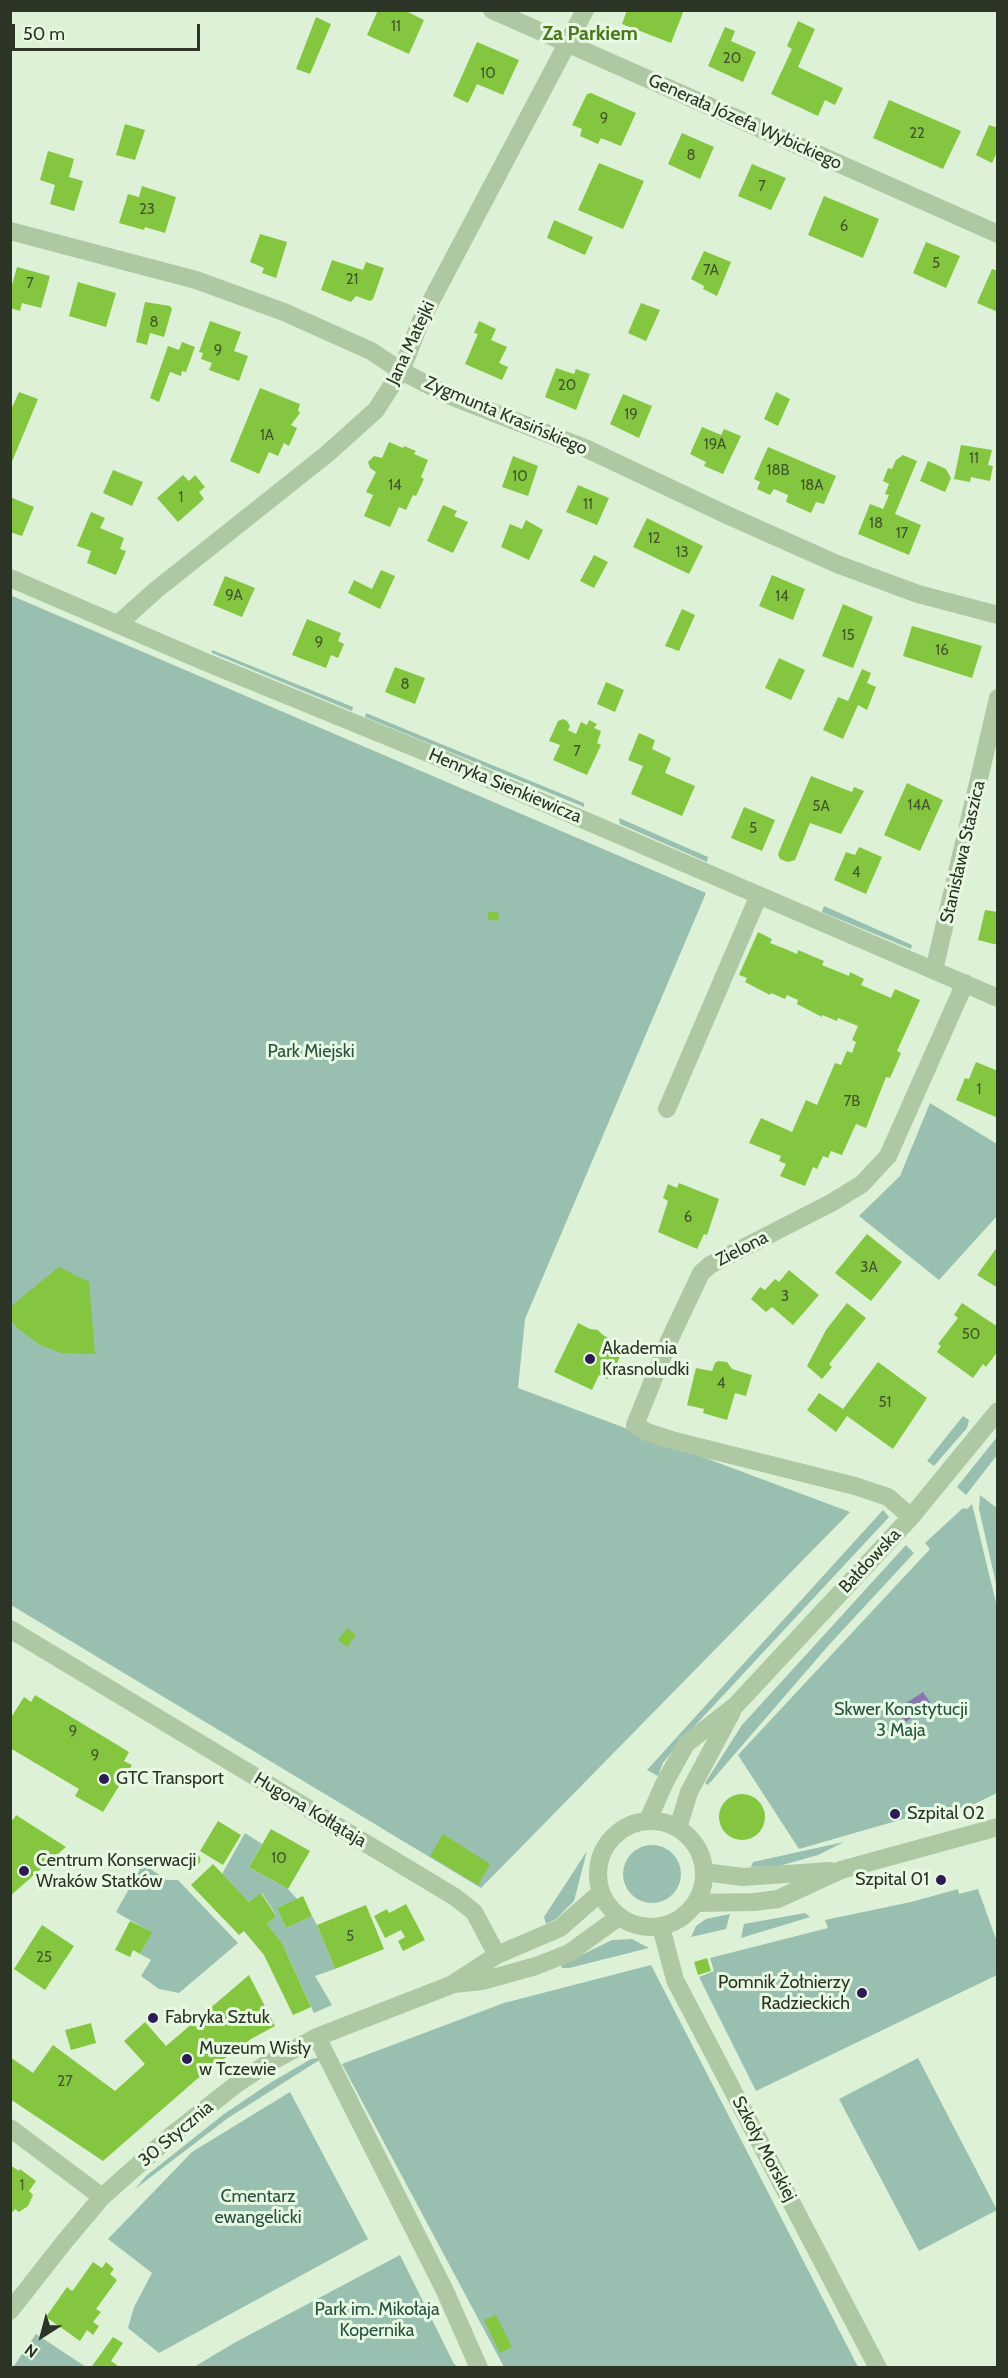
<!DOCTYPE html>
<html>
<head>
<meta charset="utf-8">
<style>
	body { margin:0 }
	#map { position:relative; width:1008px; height:2378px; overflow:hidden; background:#ddf1d7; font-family:Cabin,sans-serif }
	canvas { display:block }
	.frame { position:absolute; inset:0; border:12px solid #2c3425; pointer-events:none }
	.north { position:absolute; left:12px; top:2306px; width:60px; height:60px; -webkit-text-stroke:4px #e8f9e3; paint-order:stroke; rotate:216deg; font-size:16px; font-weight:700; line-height:24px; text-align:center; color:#2c3425 }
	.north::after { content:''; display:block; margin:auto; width:21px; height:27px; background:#2c3425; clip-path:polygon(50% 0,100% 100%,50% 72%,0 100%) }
	.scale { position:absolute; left:12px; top:24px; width:188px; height:27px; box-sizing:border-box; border:3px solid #2c3425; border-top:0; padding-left:8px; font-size:18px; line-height:21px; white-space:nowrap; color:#2c3425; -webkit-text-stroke:4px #e8f9e3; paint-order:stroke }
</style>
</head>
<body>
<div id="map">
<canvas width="1008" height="2378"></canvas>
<div class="frame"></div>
<div class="north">N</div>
<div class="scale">50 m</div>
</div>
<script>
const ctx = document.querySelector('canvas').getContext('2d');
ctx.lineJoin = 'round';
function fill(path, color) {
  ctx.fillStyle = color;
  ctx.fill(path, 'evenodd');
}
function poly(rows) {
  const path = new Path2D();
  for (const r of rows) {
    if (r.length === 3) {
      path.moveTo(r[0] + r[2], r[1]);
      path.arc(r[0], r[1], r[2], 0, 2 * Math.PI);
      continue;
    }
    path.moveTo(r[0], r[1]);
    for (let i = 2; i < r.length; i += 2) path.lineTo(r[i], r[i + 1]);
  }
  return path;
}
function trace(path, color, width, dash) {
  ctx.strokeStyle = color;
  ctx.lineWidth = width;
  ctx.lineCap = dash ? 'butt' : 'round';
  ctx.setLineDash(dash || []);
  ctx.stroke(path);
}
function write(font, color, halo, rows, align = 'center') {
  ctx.font = font + ' Cabin,sans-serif';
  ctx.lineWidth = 6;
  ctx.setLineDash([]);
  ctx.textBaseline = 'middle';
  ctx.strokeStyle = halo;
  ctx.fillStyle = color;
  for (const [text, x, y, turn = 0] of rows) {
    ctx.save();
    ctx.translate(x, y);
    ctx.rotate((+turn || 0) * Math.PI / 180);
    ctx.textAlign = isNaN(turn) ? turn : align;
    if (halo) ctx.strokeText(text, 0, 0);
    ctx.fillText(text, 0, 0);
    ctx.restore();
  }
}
const green = poly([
	[10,595,706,893,525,1319,518,1388,850,1512,481,1888,11,1605],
	[212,650,353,707,352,711,212,653],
	[366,713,584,803,584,807,365,717],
	[619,818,708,857,707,862,620,824],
	[824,906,912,945,911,949,822,912],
	[930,1103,997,1144,997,1216,939,1280,859,1216,900,1176],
	[963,1416,969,1420,967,1428,934,1466,927,1461],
	[997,1437,997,1455,966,1495,957,1487],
	[980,1495,997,1508,997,1588,979,1509],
	[972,1504,997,1607,997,1793,970,1806,917,1815,799,1849,738,1755,930,1549,925,1543,963,1508,967,1509],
	[883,1510,889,1517,676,1746,663,1763,658,1776,647,1770],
	[906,1545,914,1553,828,1646,708,1785,705,1783,742,1725],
	[245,1833,262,1844,249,1867,288,1889,297,1899,277,1908,286,1928,312,1916,317,1925,335,1969,315,1976,332,2005,314,2013,282,1943,267,1924,276,1915,262,1893,249,1902,222,1874],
	[844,1842,818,1855,779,1866,751,1867,753,1862],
	[652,1874,29],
	[587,1851,574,1901,556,1919,546,1924,544,1917],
	[143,1864,167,1880,178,1880,238,1943,179,1993,159,1989,141,1976,151,1960,140,1954,151,1932,116,1912],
	[958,1889,959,1894,978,1889,997,1942,997,1975,756,2091,699,1977,714,1971,710,1958,828,1928,825,1920,911,1902],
	[805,1913,810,1917,741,1938,744,1924],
	[730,1914,726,1929,691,1937,696,1926,706,1919],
	[632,1939,649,1948,569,1968,562,1968,561,1965,612,1940],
	[651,1965,858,2367,504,2367,342,2064,504,2003],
	[317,2058,321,2059,228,2118,135,2189,146,2176,224,2114,270,2083,311,2059],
	[918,2058,997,2210,919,2251,839,2099],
	[290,2092,368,2239,159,2353,128,2328,134,2307,152,2273,108,2239,192,2152],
	[400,2255,454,2364,458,2367,194,2367,234,2343],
	[36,2334,86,2367,13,2367]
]);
const water = poly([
	[923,1692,931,1704,906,1722,897,1709]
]);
const building = poly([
	[378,10,404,10,424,20,409,54,367,35],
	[627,10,684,10,671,43,622,24],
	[316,17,331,24,310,74,296,69],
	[798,21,815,29,798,67,843,88,835,105,825,100,818,116,771,94,792,49,787,46],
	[725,27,735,31,731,41,756,52,743,82,708,66],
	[477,42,519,60,503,95,477,84,468,103,453,96],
	[591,93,636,113,621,146,601,138,598,144,580,136,582,129,572,125,587,94],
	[889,100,961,131,943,169,873,138],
	[125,124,145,130,135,160,116,155],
	[989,125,998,128,998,150,992,163,976,155],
	[682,133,714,147,700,179,668,164],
	[48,151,74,159,69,177,83,181,74,211,50,204,55,185,40,180],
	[599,163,644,181,623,229,578,210],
	[752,164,786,178,771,210,738,196],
	[142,186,176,197,165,233,145,227,144,230,119,223,128,194,139,197],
	[824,196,879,219,863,258,808,235],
	[554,220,593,237,585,255,547,238],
	[260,234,287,242,276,278,262,273,264,268,250,262],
	[926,242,960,256,946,288,913,273],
	[704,251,731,262,717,296,703,289,704,286,691,279],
	[332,260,363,270,366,262,384,268,373,299,370,301,356,296,351,302,321,290],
	[17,267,50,276,41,308,22,303,20,311,10,308,10,292],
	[992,269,998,271,998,312,977,303],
	[78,282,116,293,106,327,69,316],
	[145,302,170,306,172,309,164,337,150,333,147,345,136,342],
	[641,303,660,310,646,341,628,333],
	[210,321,241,332,234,351,248,356,239,381,209,370,212,363,201,359,203,353,199,352],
	[479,321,496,329,491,340,507,347,499,363,508,367,502,380,465,364,478,334,474,333],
	[182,342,195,347,186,372,182,371,181,376,170,372,159,402,150,398,168,346,179,350],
	[556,368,574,374,576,369,590,374,576,410,545,397],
	[260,388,300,404,298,410,300,413,291,425,297,428,289,446,284,443,278,456,269,452,259,474,230,461],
	[19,392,38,399,11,464,10,412],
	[776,392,790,399,778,426,764,419],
	[623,394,652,406,639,438,610,424],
	[702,427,721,435,724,429,741,436,723,474,704,466,706,462,690,454],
	[389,442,403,448,404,446,416,451,414,454,428,460,421,477,424,479,416,496,413,495,406,510,399,507,390,527,364,516,373,495,366,492,376,472,370,468,368,462,374,456,382,458],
	[961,445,992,450,988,465,993,466,990,481,971,477,970,482,954,479],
	[768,447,836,476,824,504,816,502,811,513,786,502,788,495,774,489,770,495,757,489,760,482,754,479],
	[903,455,917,461,895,514,921,525,909,555,858,534,870,504,883,509,889,495,885,494,889,484,883,481,888,468,892,469,896,460],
	[513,456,538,466,528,496,502,487],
	[928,461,946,469,951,478,945,492,920,481],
	[113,470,143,482,132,506,103,493],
	[183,475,189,481,195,475,205,487,199,492,204,499,178,522,157,498],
	[578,485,609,498,597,525,566,512],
	[10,497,34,507,22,536,10,532],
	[443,505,457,511,454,516,468,522,453,553,427,541],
	[91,512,105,518,100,528,124,538,120,549,126,551,116,575,87,563,91,551,77,546],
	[647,518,703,546,689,574,633,547],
	[526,520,543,530,529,560,501,547,510,524,522,529],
	[594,555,608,562,594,588,580,581],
	[381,570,395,576,380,609,348,593,354,580,372,589],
	[772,575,805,589,793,620,759,606],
	[225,576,255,588,242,617,213,605],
	[843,604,873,617,853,668,822,656],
	[682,609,695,615,679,651,665,646],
	[307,619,341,633,338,641,344,644,338,658,331,655,326,668,292,655],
	[912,626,982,646,972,678,903,656],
	[779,658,805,670,791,700,765,688],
	[395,667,425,678,415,704,385,692],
	[862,669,871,673,867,683,876,687,867,710,858,705,843,739,823,730,838,697,848,701],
	[606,682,624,690,615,712,597,704],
	[563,719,567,721,570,726,568,730,576,734,581,722,587,725,589,720,597,724,594,728,601,731,597,743,601,745,587,775,553,760,560,745,549,741,558,721],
	[639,733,655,740,652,749,671,758,665,773,695,786,682,816,631,794,643,766,628,760],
	[811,776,852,792,854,787,864,791,841,834,810,823,795,860,788,862,780,859,778,854],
	[907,783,943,800,920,851,884,835],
	[744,807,775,820,762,851,731,838],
	[859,847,882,857,866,894,834,880,846,852,855,855],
	[985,910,998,912,998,945,978,940],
	[489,911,499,913,498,921,487,919],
	[758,932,772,939,770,943,783,948,797,954,798,950,824,961,822,965,849,976,850,972,864,979,861,985,891,998,895,989,920,1000,897,1051,901,1053,890,1078,886,1077,866,1128,856,1124,842,1155,831,1151,828,1158,823,1156,817,1169,813,1167,805,1186,780,1176,786,1164,779,1161,781,1156,749,1143,761,1118,792,1132,806,1100,817,1105,835,1063,841,1065,847,1051,852,1053,856,1042,852,1040,858,1026,838,1018,837,1021,822,1015,822,1017,797,1004,798,1000,787,995,785,999,771,993,770,995,745,982,747,978,739,975],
	[976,1062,998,1071,998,1118,956,1100,965,1078,969,1079],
	[679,1183,719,1199,707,1235,704,1234,697,1249,658,1232,668,1201,663,1198,668,1184,677,1188],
	[867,1234,902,1262,871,1301,835,1273],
	[998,1246,998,1288,977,1275],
	[59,1267,89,1282,95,1354,62,1353,40,1345,17,1328,10,1319,10,1307],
	[789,1270,819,1295,793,1325,772,1307,766,1312,751,1299,760,1287,765,1290,775,1279,779,1282],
	[847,1303,866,1318,829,1364,832,1367,822,1379,807,1366,826,1330],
	[962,1303,998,1327,996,1347,998,1351,986,1367,983,1364,973,1378,937,1352,941,1346,938,1344,958,1318,954,1315],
	[578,1323,590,1329,598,1330,603,1335,624,1347,612,1375,607,1379,599,1375,592,1390,554,1372],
	[718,1361,727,1362,732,1369,752,1375,746,1396,735,1393,727,1420,703,1413,704,1409,687,1405,696,1368,712,1371,715,1363],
	[878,1362,927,1398,893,1449,847,1416,836,1432,807,1410,819,1393,843,1409],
	[347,1628,356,1635,347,1647,338,1640],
	[35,1695,129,1752,124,1761,132,1765,103,1812,75,1796,79,1789,10,1748,10,1719,24,1697,31,1702],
	[742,1817,23],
	[16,1815,66,1847,10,1896,10,1818,13,1820],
	[218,1821,241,1835,223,1865,200,1851],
	[271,1829,310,1851,288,1889,249,1867],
	[443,1834,490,1864,478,1885,430,1856],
	[195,1860,5.5],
	[213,1864,249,1902,261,1893,276,1916,267,1924,282,1943,311,2007,293,2015,264,1955,244,1931,239,1935,191,1885],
	[303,1896,312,1916,286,1928,277,1908],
	[406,1904,425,1940,403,1951,398,1941,405,1937,401,1930,385,1938,374,1916,387,1909,389,1913],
	[366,1905,384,1949,335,1969,317,1925],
	[130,1921,152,1932,140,1954,133,1950,130,1957,115,1950],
	[42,1925,74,1946,45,1990,14,1969],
	[707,1958,711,1971,698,1975,694,1962],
	[249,1975,275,2026,251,2039,197,2079,103,2161,10,2099,10,2057,33,2073,53,2045,115,2091,145,2064,124,2041,145,2022,166,2046],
	[91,2023,96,2043,71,2050,65,2030],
	[10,2165,19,2171,20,2169,36,2181,29,2191,33,2195,28,2206,19,2212,15,2209,10,2215],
	[93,2262,102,2268,106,2262,114,2269,110,2274,117,2280,96,2309,101,2312,93,2322,99,2326,93,2335,87,2330,80,2341,46,2317,67,2287,72,2291,74,2289],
	[496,2315,512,2347,500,2353,484,2320],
	[113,2337,123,2343,111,2361,117,2365,116,2368,92,2366]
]);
const minor = poly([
	[492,10,998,234],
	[10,231,196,280,284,312,371,351,401,371,448,395,587,449,727,515,837,564,918,594,998,615],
	[10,578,203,661,435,756,998,998],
	[118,624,156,590,327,454,376,410,401,371,422,318,585,10],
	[934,970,998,698],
	[667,1109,759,895],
	[911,1517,888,1497,855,1486,675,1441,647,1432,635,1425,668,1343,701,1273,710,1265,831,1203,862,1184,888,1156,965,983],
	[10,1629,455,1897,474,1912,497,1955],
	[648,1820,665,1782,686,1744,736,1705,911,1517,998,1411],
	[651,1874,53],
	[678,1828,689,1792,732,1712],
	[704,1872,743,1877,830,1871],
	[696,1903,754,1902,778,1899,841,1870,998,1827],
	[661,1927,675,1980,878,2368],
	[454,1984,482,1981,536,1966,569,1953,619,1917],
	[317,2037,445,2291,479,2368],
	[10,2128,102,2197],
	[10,2311,65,2241,102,2197,173,2134,238,2083,265,2065,317,2037,451,1985,497,1955,560,1928,600,1893]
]);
const markers = [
	[590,1359,6,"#2d1c54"],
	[104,1779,6,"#2d1c54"],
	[895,1814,6,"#2d1c54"],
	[24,1871,6,"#2d1c54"],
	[941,1880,6,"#2d1c54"],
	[862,1993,6,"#2d1c54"],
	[153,2018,6,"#2d1c54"],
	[187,2059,6,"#2d1c54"]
];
const numberNames = [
	["11",396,27],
	["20",732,59],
	["10",488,74],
	["9",604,119],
	["22",917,134],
	["8",691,156],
	["7",762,187],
	["23",147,210],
	["6",844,227],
	["5",936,264],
	["7A",711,271],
	["21",352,280],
	["7",30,284],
	["8",154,323],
	["9",218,351],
	["20",567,386],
	["19",631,415],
	["1A",267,436],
	["19A",715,445],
	["11",974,459],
	["18B",778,471],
	["10",520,477],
	["14",395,486],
	["18A",812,486],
	["1",181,498],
	["11",588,505],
	["18",876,524],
	["17",902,534],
	["12",654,539],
	["13",682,553],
	["9A",234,596],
	["14",782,597],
	["15",848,636],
	["9",319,643],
	["16",942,651],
	["8",405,685],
	["7",577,752],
	["14A",919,806],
	["5A",821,807],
	["5",753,829],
	["4",856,873],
	["1",979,1090],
	["7B",852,1102],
	["6",688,1218],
	["3A",869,1268],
	["3",785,1297],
	["50",971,1335],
	["4",721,1384],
	["51",885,1403],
	["9",73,1732],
	["9",95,1756],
	["10",279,1859],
	["5",350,1937],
	["25",44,1958],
	["27",65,2082],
	["1",22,2186]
];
const streetNames = [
	["Generała Józefa Wybickiego",745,122,24],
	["Jana Matejki",411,343,-65],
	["Zygmunta Krasińskiego",506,416,23],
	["Henryka Sienkiewicza",505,786,23],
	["Stanisława Staszica",963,852,-77],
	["Zielona",742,1249,-27],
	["Bałdowska",870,1561,-47],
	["Hugona Kołłątaja",310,1810,31],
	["30 Stycznia",176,2134,-40],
	["Szkoły Morskiej",764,2149,62]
];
const parkNames = [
	["Park Miejski",311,1052],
	["Skwer Konstytucji",901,1710],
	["3 Maja",901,1731],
	["Cmentarz",258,2197],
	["ewangelicki",258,2218],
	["Park im. Mikołaja",377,2310],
	["Kopernika",377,2331]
];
const poiNames = [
	["Akademia",602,1349],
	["Krasnoludki",602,1370],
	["GTC Transport",116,1779],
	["Szpital 02",907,1814],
	["Centrum Konserwacji",36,1861],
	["Wraków Statków",36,1882],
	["Szpital 01",929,1880,"right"],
	["Pomnik Żołnierzy",850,1983,"right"],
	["Radzieckich",850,2004,"right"],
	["Fabryka Sztuk",165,2018],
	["Muzeum Wisły",199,2049],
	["w Tczewie",199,2070]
];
const neighbourhoodNames = [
	["Za Parkiem",590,34]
];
fill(green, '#98bfaf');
fill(water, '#8677ad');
fill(building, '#85c640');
trace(minor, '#afc8a4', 18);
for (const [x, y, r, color] of markers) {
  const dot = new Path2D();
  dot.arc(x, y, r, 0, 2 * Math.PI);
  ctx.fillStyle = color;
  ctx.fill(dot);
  trace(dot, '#e8f9e3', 2);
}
write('15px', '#42582c', null, numberNames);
write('18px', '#2c3425', '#e8f9e3', streetNames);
write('18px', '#295242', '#e8f9e3', parkNames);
write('18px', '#2c3425', '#e8f9e3', poiNames, 'left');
write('bold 20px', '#4c771e', '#e8f9e3', neighbourhoodNames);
</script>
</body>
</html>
